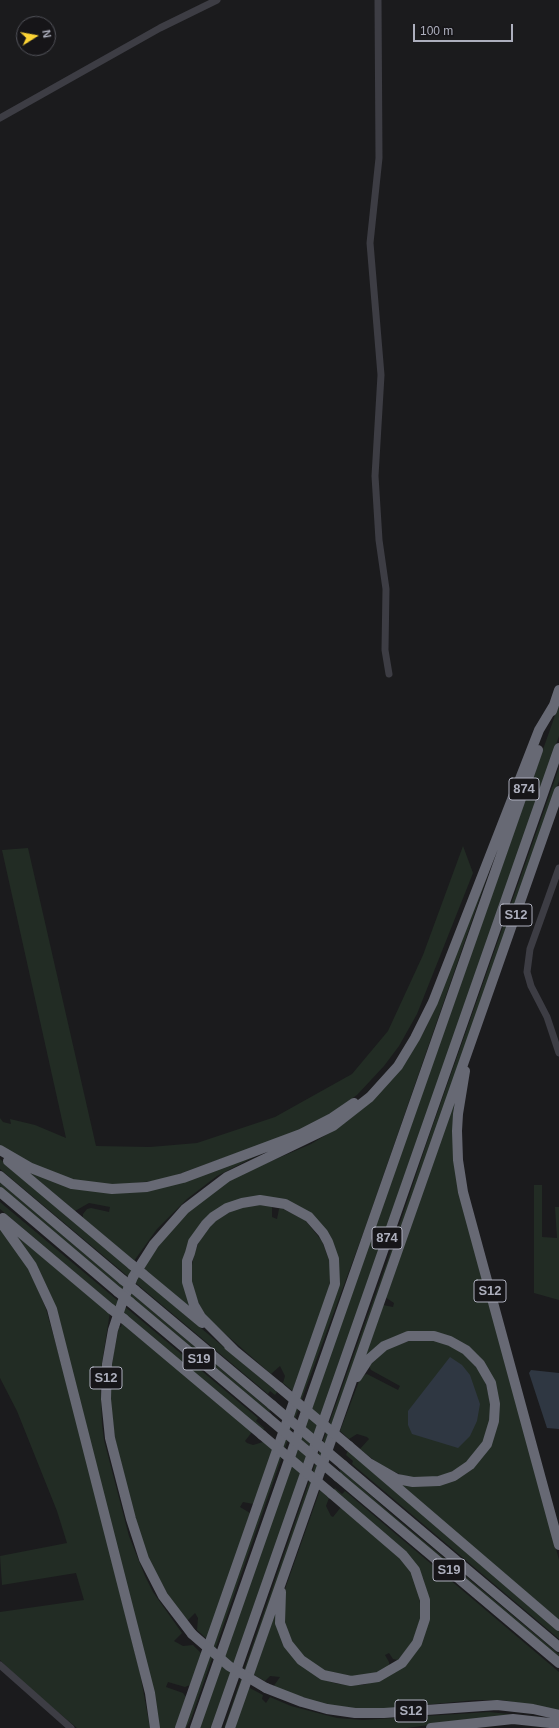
<!DOCTYPE html>
<html>
<head>
<meta charset="utf-8">
<style>
	body { margin:0 }
	#map { position:relative; width:559px; height:1728px; overflow:hidden; background:#1b1b1d; font-family:Arial,sans-serif }
	canvas { display:block }
	.north { position:absolute; left:16px; top:16px; width:40px; height:40px; box-sizing:border-box; background:#161518; border:1px solid #52535a; border-radius:50%; rotate:79deg; font-size:11px; font-weight:700; line-height:16px; text-align:center; color:#adafbd }
	.north::after { content:''; display:block; margin:auto; width:14px; height:18px; background:#fbd335; clip-path:polygon(50% 0,100% 100%,50% 72%,0 100%) }
	.scale { position:absolute; left:413px; top:24px; width:100px; height:18px; box-sizing:border-box; border:2px solid #adafbd; border-top:0; padding-left:5px; font-size:12px; line-height:14px; white-space:nowrap; color:#adafbd; -webkit-text-stroke:3px #161518; paint-order:stroke }
</style>
</head>
<body>
<div id="map">
<canvas width="559" height="1728"></canvas>
<div class="north">N</div>
<div class="scale">100 m</div>
</div>
<script>
const ctx = document.querySelector('canvas').getContext('2d');
ctx.lineJoin = 'round';
function fill(path, color) {
  ctx.fillStyle = color;
  ctx.fill(path, 'evenodd');
}
function poly(rows) {
  const path = new Path2D();
  for (const r of rows) {
    path.moveTo(r[0], r[1]);
    for (let i = 2; i < r.length; i += 2) path.lineTo(r[i], r[i + 1]);
  }
  return path;
}
function trace(path, color, width, dash) {
  ctx.strokeStyle = color;
  ctx.lineWidth = width;
  ctx.lineCap = dash ? 'butt' : 'round';
  ctx.setLineDash(dash || []);
  ctx.stroke(path);
}
function write(font, color, halo, rows, align = 'center') {
  ctx.font = font + ' Arial,sans-serif';
  ctx.lineWidth = 3;
  ctx.setLineDash([]);
  ctx.textBaseline = 'middle';
  ctx.strokeStyle = halo;
  ctx.fillStyle = color;
  for (const [text, x, y, turn = 0] of rows) {
    ctx.save();
    ctx.translate(x, y);
    ctx.rotate((+turn || 0) * Math.PI / 180);
    ctx.textAlign = isNaN(turn) ? turn : align;
    if (halo) ctx.strokeText(text, 0, 0);
    ctx.fillText(text, 0, 0);
    ctx.restore();
  }
}
const green = poly([
	[559,704,559,736,212,1728,199,1728],
	[559,768,559,781,556,789,227,1728,224,1728,333,1412,387,1262,428,1139],
	[463,846,473,873,417,1014,399,1046,384,1066,357,1095,331,1113,308,1127,285,1136,162,1180,116,1185,86,1183,57,1176,28,1163,0,1145,0,1118,3,1122,11,1124,10,1119,35,1125,66,1138,2,850,28,848,96,1146,150,1147,197,1143,275,1117,352,1074,388,1031,423,955],
	[491,866,364,1231,304,1393,191,1719,186,1728,182,1728,338,1261,309,1213,243,1199,192,1239,192,1311,143,1268,165,1237,190,1210,225,1183,255,1168,311,1144,339,1127,406,1062,426,1028],
	[455,1095,454,1155,559,1560,559,1620,396,1483,429,1486,454,1480,496,1428,486,1367,428,1332,364,1358,383,1305,393,1307,394,1303,385,1297],
	[258,1155,217,1176,187,1199,157,1229,134,1261,83,1218,83,1214,87,1209,91,1208,109,1212,110,1207,89,1203,75,1211,26,1170,111,1192],
	[0,1159,277,1392,275,1395,270,1391,268,1394,0,1169],
	[0,1182,270,1410,269,1413,0,1188],
	[534,1185,542,1185,542,1237,557,1238,555,1207,559,1207,559,1300,534,1293],
	[0,1202,258,1418,256,1421,264,1428,263,1432,0,1209],
	[259,1204,272,1206,272,1217,277,1219,279,1209,281,1208,305,1220,322,1241,329,1260,331,1273,329,1288,294,1392,283,1383,285,1376,280,1366,271,1374,206,1317,200,1306,192,1286,191,1270,194,1255,199,1242,206,1230,215,1221,235,1209],
	[0,1229,18,1252,34,1279,46,1309,72,1402,140,1673,150,1728,77,1728,22,1682,0,1660,0,1612,84,1600,76,1573,2,1585,0,1556,67,1543,57,1511,17,1411,0,1378],
	[14,1231,110,1312,100,1376,102,1424,104,1440,129,1536,145,1576,153,1592,182,1633,174,1641,183,1646,193,1645,202,1654,190,1685,185,1687,168,1682,166,1687,183,1693,186,1697,176,1728,157,1728,62,1332],
	[122,1322,252,1432,245,1441,247,1443,253,1445,263,1442,274,1451,253,1504,243,1502,240,1507,250,1513,208,1640,197,1630,198,1618,195,1613,187,1621,171,1600,149,1560,136,1523,115,1439,111,1407,111,1372,114,1351,119,1327,121,1327],
	[431,1340,442,1342,462,1352,479,1370,486,1384,491,1407,488,1435,471,1459,452,1473,435,1478,406,1477,380,1465,360,1449,369,1439,367,1437,357,1434,349,1439,340,1431,361,1376,367,1374,398,1390,400,1386,371,1370,369,1366,388,1348,409,1341],
	[348,1450,559,1630,559,1639,352,1464,353,1461,346,1455],
	[341,1469,389,1512,559,1654,559,1659,339,1473],
	[335,1488,342,1494,345,1491,559,1672,559,1710,502,1700,476,1700,381,1709,352,1708,327,1705,304,1698,273,1687,280,1677,270,1676,265,1681,252,1674,275,1610,279,1632,327,1681,338,1684,363,1685,373,1682,405,1664,428,1597,423,1578,333,1491],
	[320,1490,329,1498,326,1506,331,1516,333,1517,341,1507,401,1559,412,1574,418,1588,421,1611,419,1627,413,1641,398,1660,393,1659,389,1653,385,1655,389,1662,389,1667,375,1674,355,1678,333,1675,313,1666,295,1648,285,1625,285,1589],
	[248,1687,263,1695,262,1699,266,1703,270,1697,291,1706,337,1718,363,1720,489,1712,539,1717,472,1719,407,1728,234,1728]
]);
const water = poly([
	[450,1357,462,1365,470,1375,480,1404,477,1421,470,1436,458,1448,412,1434,408,1425,408,1411],
	[531,1370,559,1373,559,1429,547,1428,529,1373]
]);
const minor = poly([
	[378,0,379,158,370,243,381,375,375,476,379,540,386,589,385,650,389,674],
	[0,118,160,28,217,0],
	[559,868,530,949,527,972,531,986,547,1017,559,1053],
	[0,1665,71,1728]
]);
const highway = poly([
	[552,711,559,690],
	[465,1071,458,1114,457,1131,458,1160,463,1192,559,1545],
	[0,1150,31,1168,72,1184,112,1189,147,1187,183,1178,301,1134,332,1118,354,1103],
	[8,1161,132,1265],
	[0,1176,123,1280],
	[0,1192,118,1292],
	[3,1218,111,1309],
	[0,1221,32,1266,52,1309,150,1693,155,1728],
	[143,1274,202,1323],
	[135,1290,272,1405],
	[130,1302,267,1417],
	[124,1319,262,1435],
	[229,1346,279,1387],
	[357,1377,368,1360,384,1346,408,1336,434,1336,450,1341,466,1350,480,1364,491,1383,495,1404,494,1421,487,1444,470,1465,454,1476,439,1481,413,1482,397,1479,369,1463],
	[349,1446,559,1626],
	[343,1465,559,1647],
	[338,1477,559,1663],
	[281,1592,280,1623,288,1644,301,1660,323,1675,351,1681,378,1677,402,1663,417,1643,425,1619,425,1600,415,1570,403,1555,332,1494],
	[192,1634,163,1596,144,1559,131,1519,110,1438,106,1399,107,1364,113,1330,122,1303,133,1277,154,1244,185,1209,227,1177,333,1126,370,1097,398,1066,415,1038,433,1002,539,730,554,705],
	[266,1688,302,1702,327,1709,355,1713,384,1713,497,1705,533,1709,559,1715],
	[180,1728,335,1284,334,1259,328,1242,323,1233,309,1217,285,1204,260,1200,242,1203,227,1208,213,1217,206,1224,193,1242,190,1253,187,1261,187,1282,194,1305,201,1317,234,1350],
	[195,1728,538,750],
	[216,1728,559,748],
	[230,1728,559,791],
	[431,1728,513,1719,559,1724]
]);
const highwayBridge = poly([
	[132,1265,143,1274],
	[123,1280,135,1290],
	[118,1292,130,1302],
	[111,1309,124,1319],
	[279,1387,349,1446],
	[272,1405,343,1465],
	[267,1417,338,1477],
	[262,1435,332,1494],
	[192,1634,229,1666,266,1688]
]);
const shields = [
	[524,789,30],
	[516,915,32],
	[387,1238,30],
	[490,1291,32],
	[199,1359,32],
	[106,1378,32],
	[449,1570,32],
	[411,1711,32]
];
const shieldNames = [
	["874",524,789],
	["S12",516,915],
	["874",387,1238],
	["S12",490,1291],
	["S19",199,1359],
	["S12",106,1378],
	["S19",449,1570],
	["S12",411,1711]
];
fill(green, '#222c24');
fill(water, '#2f3742');
trace(minor, '#3d3d44', 7);
trace(highway, '#676974', 10);
trace(highwayBridge, '#676974', 10);
for (const [x, y, w] of shields) {
  const box = new Path2D();
  box.roundRect(x - w / 2, y - 11, w, 22, 3);
  ctx.fillStyle = '#161518';
  ctx.fill(box);
  trace(box, '#adafbd', 1);
}
write('bold 13px', '#adafbd', null, shieldNames);
</script>
</body>
</html>
